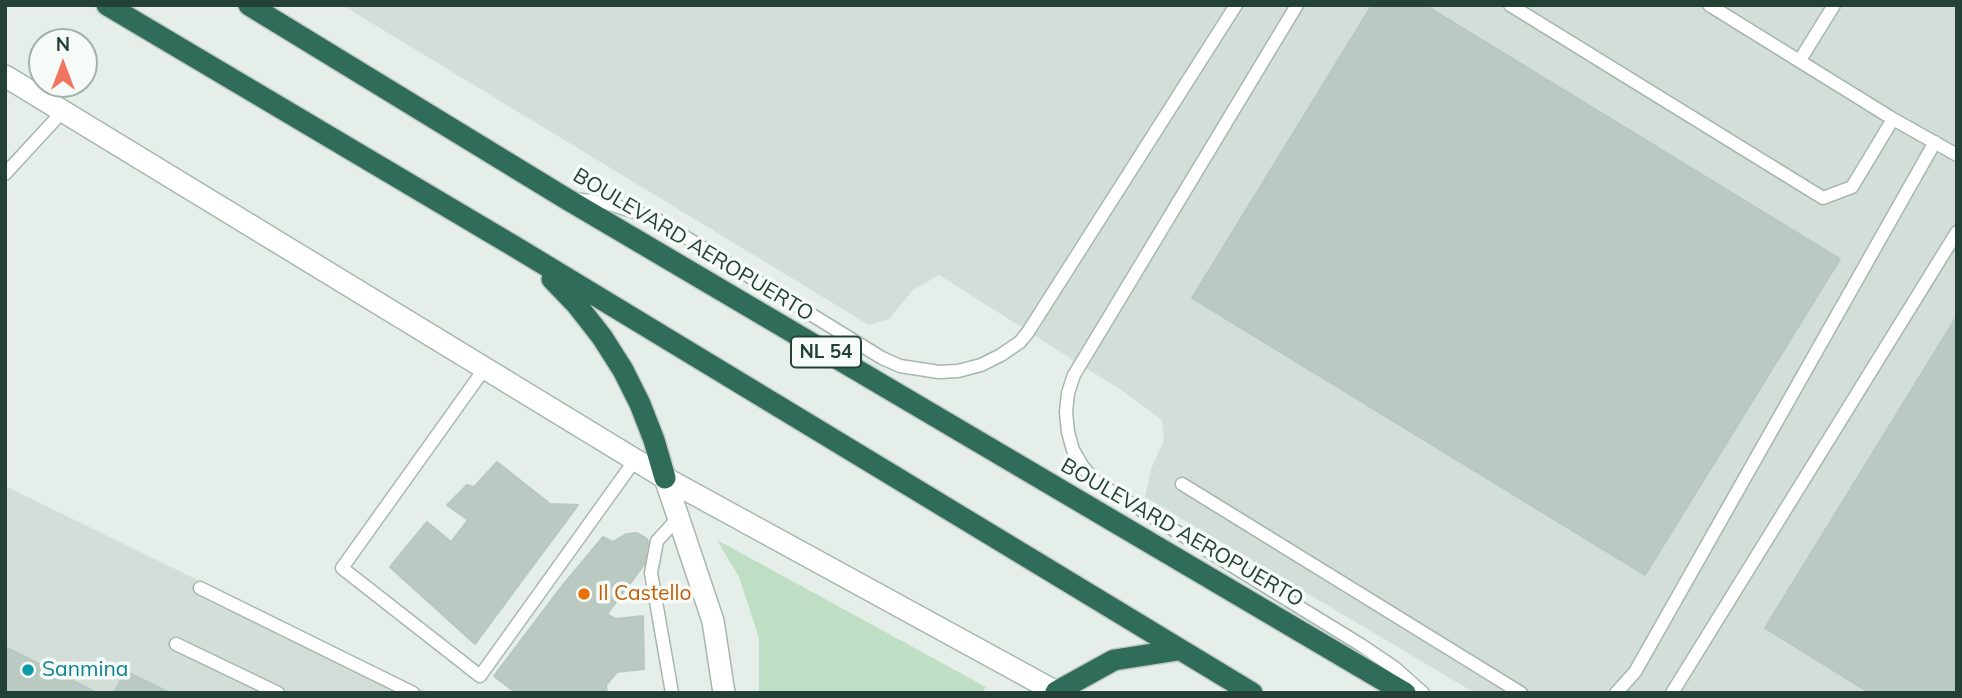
<!DOCTYPE html>
<html>
<head>
<meta charset="utf-8">
<style>
	body { margin:0 }
	#map { position:relative; width:1962px; height:698px; overflow:hidden; background:#e5eee9; font-family:Mulish,sans-serif }
	canvas { display:block }
	.frame { position:absolute; inset:0; border:7px solid #244136; pointer-events:none }
	.north { position:absolute; left:28px; top:28px; width:70px; height:70px; box-sizing:border-box; background:#f6fbf8; border:2px solid #a2b1aa; border-radius:50%; rotate:0deg; font-size:19px; font-weight:700; line-height:28px; text-align:center; color:#244136 }
	.north::after { content:''; display:block; margin:auto; width:24px; height:32px; background:#f27560; clip-path:polygon(50% 0,100% 100%,50% 72%,0 100%) }
</style>
</head>
<body>
<div id="map">
<canvas width="1962" height="698"></canvas>
<div class="frame"></div>
<div class="north">N</div>
</div>
<script>
const ctx = document.querySelector('canvas').getContext('2d');
ctx.lineJoin = 'round';
function fill(path, color) {
  ctx.fillStyle = color;
  ctx.fill(path, 'evenodd');
}
function poly(rows) {
  const path = new Path2D();
  for (const r of rows) {
    path.moveTo(r[0], r[1]);
    for (let i = 2; i < r.length; i += 2) path.lineTo(r[i], r[i + 1]);
  }
  return path;
}
function trace(path, color, width, dash) {
  ctx.strokeStyle = color;
  ctx.lineWidth = width;
  ctx.lineCap = dash ? 'butt' : 'round';
  ctx.setLineDash(dash || []);
  ctx.stroke(path);
}
function write(font, color, halo, rows, align = 'center') {
  ctx.font = font + ' Mulish,sans-serif';
  ctx.lineWidth = 7;
  ctx.setLineDash([]);
  ctx.textBaseline = 'middle';
  ctx.strokeStyle = halo;
  ctx.fillStyle = color;
  for (const [text, x, y, turn = 0] of rows) {
    ctx.save();
    ctx.translate(x, y);
    ctx.rotate((+turn || 0) * Math.PI / 180);
    ctx.textAlign = isNaN(turn) ? turn : align;
    if (halo) ctx.strokeText(text, 0, 0);
    ctx.fillText(text, 0, 0);
    ctx.restore();
  }
}
const built = poly([
	[342,5,1957,5,1957,693,1475,693,1145,497,1151,469,1164,440,1162,420,1124,392,939,275,913,290,889,319,869,325],
	[5,486,429,693,5,693]
]);
const green = poly([
	[717,540,986,687,982,693,759,693,759,638,739,577]
]);
const building = poly([
	[1372,5,1425,5,1840,259,1645,575,1192,298,1372,5],
	[1957,316,1957,693,1870,693,1765,628,1957,316],
	[497,462,550,504,578,505,475,644,390,567,427,522,451,542,468,520,447,505,467,485,474,487,497,462],
	[637,533,646,538,650,546,650,557,607,614,616,619,643,616,644,669,617,672,606,685,607,693,516,693,494,676,559,590,603,537,613,542,626,534,637,533],
	[5,647,97,693,5,693,5,647],
	[125,671,170,693,114,693,125,671]
]);
const lane = poly([
	[1297,5,1074,375,1068,393,1066,412,1068,432,1073,450,1083,467,1096,482,1361,645,1395,668,1423,693],
	[1510,5,1823,198,1852,187,1893,119],
	[1709,5,1893,119,1957,155],
	[1800,60,1834,5],
	[5,174,63,111],
	[573,199,607,203,656,219,882,358,900,366,939,372,958,371,981,365,1001,355,1020,342,1028,332,1236,5],
	[485,368,342,568,480,676,635,460],
	[1182,484,1521,693],
	[200,588,413,693],
	[176,644,278,693],
	[672,693,651,573,657,541,678,518],
	[1616,693,1635,672,1935,142],
	[1672,693,1957,232]
]);
const street = poly([
	[5,76,665,478,1058,693],
	[665,478,713,621,724,693]
]);
const highway = poly([
	[107,5,517,248,1252,693],
	[249,5,565,198,1405,693],
	[552,279,577,305,602,337,623,370,640,404,654,440,665,478],
	[1056,692,1114,660,1178,650]
]);
const markers = [
	[584,594,7,"#e8710a"],
	[28,670,7,"#0f9aa8"]
];
const shields = [
	[826,352,70]
];
const shieldNames = [
	["NL 54",826,352]
];
const streetNames = [
	["BOULEVARD AEROPUERTO",693,245,31],
	["BOULEVARD AEROPUERTO",1182,533,30]
];
const foodNames = [
	["Il Castello",598,594]
];
const cultureNames = [
	["Sanmina",42,670]
];
fill(built, '#d3ded8');
fill(green, '#bfdfc4');
fill(building, '#bac9c2');
trace(building, '#b8c8c0', 2);
trace(lane, '#a7b7b0', 15);
trace(street, '#a7b7b0', 24);
trace(highway, '#c2cac7', 24);
trace(lane, '#fff', 12);
trace(street, '#fff', 21);
trace(highway, '#2f6d5a', 21);
for (const [x, y, r, color] of markers) {
  const dot = new Path2D();
  dot.arc(x, y, r, 0, 2 * Math.PI);
  ctx.fillStyle = color;
  ctx.fill(dot);
  trace(dot, '#f6fbf8', 2.5);
}
for (const [x, y, w] of shields) {
  const box = new Path2D();
  box.roundRect(x - w / 2, y - 15.5, w, 31, 5);
  ctx.fillStyle = '#f6fbf8';
  ctx.fill(box);
  trace(box, '#244136', 2);
}
write('bold 19px', '#244136', null, shieldNames);
write('21px', '#244136', '#f6fbf8', streetNames);
write('21px', '#c56008', '#f6fbf8', foodNames, 'left');
write('21px', '#0d838f', '#f6fbf8', cultureNames, 'left');
</script>
</body>
</html>
